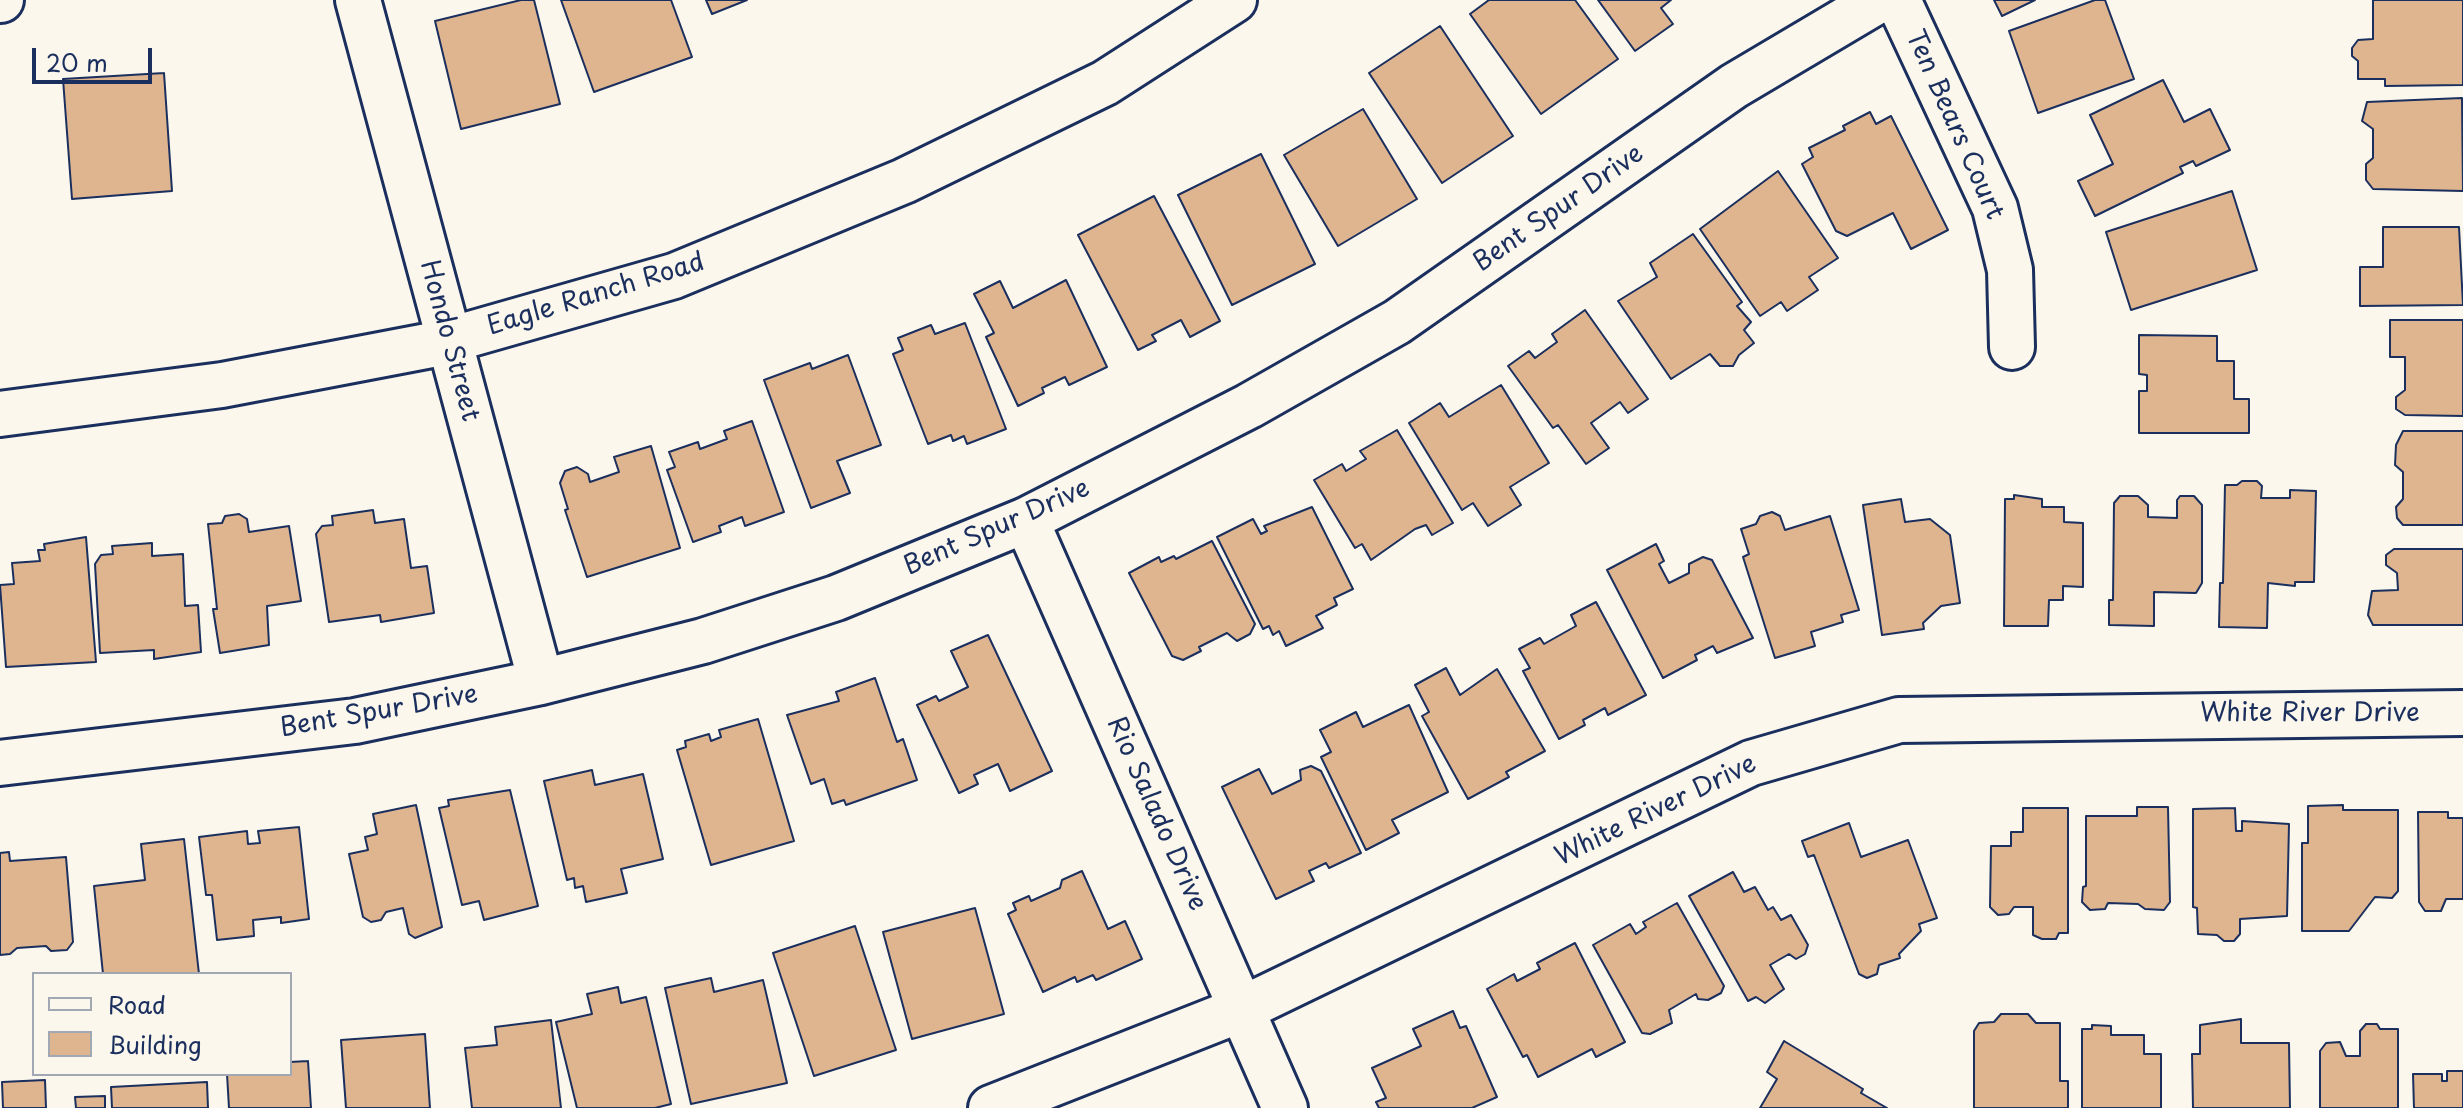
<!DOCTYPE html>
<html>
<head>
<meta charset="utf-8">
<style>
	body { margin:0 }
	#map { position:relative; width:2463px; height:1108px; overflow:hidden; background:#fbf7ec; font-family:"Playpen Sans",sans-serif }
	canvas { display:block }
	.legend { position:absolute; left:32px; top:972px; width:260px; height:104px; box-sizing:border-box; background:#fbf7ec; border:2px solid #a1a7b3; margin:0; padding:10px 14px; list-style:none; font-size:24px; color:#1b2f5e }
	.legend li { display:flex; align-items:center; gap:16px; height:40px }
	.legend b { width:40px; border:2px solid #a1a7b3 }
	.scale { position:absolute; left:32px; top:48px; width:120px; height:36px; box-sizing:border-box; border:4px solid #1b2f5e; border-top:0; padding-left:10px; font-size:24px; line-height:28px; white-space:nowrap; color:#1b2f5e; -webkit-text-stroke:6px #fbf7ec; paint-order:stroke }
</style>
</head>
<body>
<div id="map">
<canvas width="2463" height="1108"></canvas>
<ul class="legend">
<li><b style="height:10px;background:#fbf7ec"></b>Road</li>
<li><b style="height:22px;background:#dfb590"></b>Building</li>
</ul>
<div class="scale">20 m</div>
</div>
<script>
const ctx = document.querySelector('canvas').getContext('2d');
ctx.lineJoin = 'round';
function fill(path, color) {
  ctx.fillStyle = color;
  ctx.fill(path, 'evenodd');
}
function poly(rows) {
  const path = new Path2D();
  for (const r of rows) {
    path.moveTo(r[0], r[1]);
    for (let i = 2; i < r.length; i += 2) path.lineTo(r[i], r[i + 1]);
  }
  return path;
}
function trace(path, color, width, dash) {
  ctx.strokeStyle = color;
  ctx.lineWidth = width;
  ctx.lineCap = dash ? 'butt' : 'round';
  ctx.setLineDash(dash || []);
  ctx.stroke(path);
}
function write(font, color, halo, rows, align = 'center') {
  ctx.font = font + ' "Playpen Sans",sans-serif';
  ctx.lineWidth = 6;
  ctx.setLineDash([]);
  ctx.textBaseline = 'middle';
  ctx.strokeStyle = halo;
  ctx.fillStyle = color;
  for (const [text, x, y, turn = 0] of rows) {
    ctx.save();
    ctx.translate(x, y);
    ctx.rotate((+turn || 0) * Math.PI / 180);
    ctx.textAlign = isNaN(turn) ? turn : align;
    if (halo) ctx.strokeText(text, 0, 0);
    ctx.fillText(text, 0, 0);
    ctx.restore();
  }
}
const building = poly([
	[521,0,534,0,560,104,461,129,435,21,521,0],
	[561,0,671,0,692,57,594,92,561,0],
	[706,0,747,0,712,14,706,0],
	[1489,0,1575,0,1618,59,1541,114,1470,14,1489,0],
	[1598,0,1671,0,1661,8,1673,24,1635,51,1598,0],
	[1994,0,2035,0,2002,16,1994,0],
	[2095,0,2105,0,2134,79,2038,113,2009,31,2095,0],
	[2373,0,2463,0,2463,85,2385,86,2385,79,2358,79,2358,61,2352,56,2352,48,2358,40,2373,39,2373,0],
	[1440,26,1513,136,1442,183,1369,73,1440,26],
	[164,73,172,191,72,199,63,79,164,73],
	[2163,80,2184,122,2210,109,2230,150,2196,166,2193,161,2180,167,2183,173,2095,216,2078,181,2113,164,2090,115,2163,80],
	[2462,98,2463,191,2373,189,2366,180,2366,164,2373,158,2373,129,2362,121,2367,102,2462,98],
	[1363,109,1417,199,1338,246,1284,155,1363,109],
	[1870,112,1876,124,1891,116,1948,230,1911,249,1893,213,1847,236,1836,231,1802,164,1813,157,1809,148,1845,130,1843,126,1870,112],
	[1261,154,1315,264,1232,305,1178,195,1261,154],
	[1778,171,1838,258,1809,277,1818,290,1787,311,1781,302,1760,316,1700,229,1778,171],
	[2232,191,2257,270,2131,310,2106,232,2232,191],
	[1154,196,1220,321,1190,337,1181,320,1152,335,1156,341,1138,350,1078,235,1154,196],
	[2383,227,2459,227,2463,305,2360,306,2360,267,2383,267,2383,227],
	[1693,234,1742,302,1737,306,1751,322,1744,330,1754,343,1739,355,1733,366,1720,366,1710,354,1671,379,1618,301,1657,277,1650,263,1693,234],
	[1066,280,1107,367,1069,385,1065,377,1042,388,1044,393,1018,406,986,337,994,333,974,294,1000,281,1013,308,1066,280],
	[1585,310,1648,399,1628,413,1620,402,1591,423,1609,448,1586,464,1558,425,1553,428,1508,366,1529,351,1535,358,1557,342,1552,334,1585,310],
	[2390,320,2463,320,2463,416,2405,415,2396,409,2396,397,2405,390,2405,357,2390,357,2390,320],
	[965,323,1006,429,967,444,964,436,953,441,951,435,928,444,893,354,903,350,898,338,931,325,935,334,965,323],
	[2139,335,2217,336,2217,361,2234,361,2234,399,2249,399,2249,433,2139,433,2139,391,2147,391,2147,375,2139,374,2139,335],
	[848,355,881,445,837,461,850,493,811,508,764,380,810,363,812,369,848,355],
	[1501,385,1549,463,1510,487,1521,505,1488,526,1473,503,1462,510,1409,423,1440,403,1449,417,1501,385],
	[752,421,784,512,745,526,742,517,719,526,721,532,693,542,667,470,675,467,669,452,698,442,700,449,727,439,724,431,752,421],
	[1397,430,1453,523,1432,535,1426,525,1415,529,1371,560,1362,544,1355,548,1314,480,1342,464,1346,471,1366,459,1360,451,1397,430],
	[2403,431,2463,431,2463,525,2403,525,2397,518,2396,507,2403,499,2403,472,2395,465,2396,445,2403,431],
	[651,446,680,548,587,577,565,510,568,509,560,483,565,471,577,467,588,474,590,482,619,472,614,457,651,446],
	[2242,481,2257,481,2262,486,2261,498,2290,498,2290,490,2316,491,2314,582,2295,582,2295,586,2268,583,2267,628,2219,627,2220,583,2223,583,2225,485,2237,485,2242,481],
	[2014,495,2042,499,2042,507,2064,507,2064,522,2083,523,2083,587,2063,586,2063,600,2049,600,2048,626,2004,626,2005,499,2014,499,2014,495],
	[2120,496,2138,496,2148,505,2148,517,2177,518,2177,500,2180,496,2194,496,2202,505,2202,583,2196,593,2154,592,2154,626,2109,625,2109,600,2113,600,2114,503,2120,496],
	[1901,499,1905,522,1930,519,1950,535,1960,603,1941,606,1923,623,1924,629,1882,635,1863,505,1901,499],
	[1312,507,1353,589,1334,598,1337,605,1316,616,1323,628,1286,646,1279,631,1273,635,1269,626,1263,629,1217,537,1253,519,1261,534,1267,531,1264,526,1312,507],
	[373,510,375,523,404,519,411,568,427,566,434,613,381,622,380,615,329,622,316,534,322,526,333,525,332,516,373,510],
	[1772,512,1780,516,1785,530,1830,516,1859,610,1841,615,1843,622,1811,632,1815,646,1775,658,1743,557,1749,554,1741,529,1756,524,1760,516,1772,512],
	[239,514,247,519,249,532,289,526,301,601,267,606,269,645,220,653,213,609,217,609,208,524,222,523,225,516,239,514],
	[86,537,96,662,6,667,0,585,14,584,12,563,40,561,38,550,45,550,44,544,86,537],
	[1212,541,1255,624,1250,634,1237,641,1227,633,1199,647,1201,651,1183,660,1172,656,1129,573,1159,557,1161,562,1174,556,1176,559,1212,541],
	[152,543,152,556,183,554,185,606,198,605,201,652,154,659,154,650,100,653,95,564,101,555,113,554,112,546,152,543],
	[1656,544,1664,561,1659,564,1669,583,1689,573,1689,564,1703,557,1712,560,1753,638,1717,653,1713,646,1695,655,1697,660,1663,678,1607,570,1656,544],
	[2394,549,2463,549,2463,625,2373,625,2368,615,2372,591,2398,590,2397,573,2386,565,2386,555,2394,549],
	[1596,602,1646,695,1608,715,1605,708,1583,720,1585,725,1559,739,1523,671,1530,668,1519,649,1540,638,1544,644,1576,626,1571,615,1596,602],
	[988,635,1052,771,1010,791,998,764,974,775,978,784,959,793,917,705,936,696,939,701,968,687,951,651,988,635],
	[1446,668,1460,695,1497,669,1545,751,1506,772,1509,777,1468,799,1422,716,1429,712,1415,685,1446,668],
	[875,678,897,742,903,739,917,780,846,805,844,800,832,804,824,779,811,784,787,715,839,701,836,692,875,678],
	[1409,705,1448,792,1392,820,1399,833,1366,850,1321,757,1331,752,1320,730,1356,712,1363,727,1409,705],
	[758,719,794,841,711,865,677,750,686,747,685,741,709,734,711,741,721,737,719,730,758,719],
	[1311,766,1321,771,1361,853,1329,868,1326,863,1309,871,1314,881,1276,899,1222,787,1259,769,1272,794,1301,780,1300,770,1311,766],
	[592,770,595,785,643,774,663,859,621,869,627,893,586,902,583,886,575,888,574,878,567,880,544,781,592,770],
	[510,790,538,906,484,920,479,901,462,905,439,808,449,806,448,800,510,790],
	[416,805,442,927,415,938,409,934,403,908,386,912,381,920,371,922,363,917,349,854,368,850,365,837,377,834,373,814,416,805],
	[2343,805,2343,810,2398,810,2398,891,2392,898,2375,897,2349,931,2302,931,2302,843,2308,843,2308,806,2343,805],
	[2137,807,2168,807,2170,902,2164,910,2145,909,2138,904,2108,903,2105,909,2090,910,2082,902,2083,887,2086,886,2086,816,2137,816,2137,807],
	[2023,808,2068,808,2068,933,2059,933,2056,939,2042,939,2033,935,2033,907,2014,907,2009,914,1998,915,1990,907,1991,846,2011,846,2011,832,2023,832,2023,808],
	[2235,808,2236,831,2242,831,2242,821,2289,824,2287,916,2240,919,2240,934,2234,941,2224,941,2217,935,2198,934,2197,908,2193,907,2193,809,2235,808],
	[2418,812,2448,812,2448,818,2463,818,2463,899,2446,899,2441,911,2425,911,2419,902,2418,812],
	[1849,823,1861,857,1908,840,1937,918,1919,924,1921,931,1899,954,1900,958,1879,965,1877,974,1867,978,1859,974,1814,855,1808,857,1802,841,1849,823],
	[299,827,309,919,281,923,281,917,253,920,254,936,217,940,212,895,206,895,199,837,247,831,248,844,260,843,258,831,299,827],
	[184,839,199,974,103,974,94,886,145,880,141,844,184,839],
	[9,852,10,861,66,857,73,942,67,950,51,951,46,946,17,948,10,954,0,955,0,853,9,852],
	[1082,871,1108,929,1125,921,1142,959,1096,980,1093,975,1077,982,1075,977,1043,992,1008,914,1016,910,1013,903,1029,896,1031,901,1060,888,1062,880,1082,871],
	[1733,872,1744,892,1755,887,1768,910,1773,907,1781,920,1791,915,1808,945,1805,954,1796,959,1789,954,1770,965,1784,989,1765,1003,1756,997,1748,1001,1689,896,1733,872],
	[1677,903,1724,986,1721,993,1708,1000,1698,999,1696,994,1669,1010,1672,1023,1650,1034,1642,1033,1593,945,1630,924,1636,934,1646,927,1643,922,1677,903],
	[975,908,1004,1014,912,1039,883,932,975,908],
	[855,926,896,1050,814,1076,773,953,855,926],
	[1575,943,1625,1042,1596,1057,1592,1049,1538,1077,1527,1055,1523,1057,1487,989,1514,974,1517,981,1540,969,1537,963,1575,943],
	[711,978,714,992,763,980,787,1083,691,1104,665,988,711,978],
	[618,987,621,1003,646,997,671,1104,655,1108,577,1108,556,1022,592,1014,587,994,618,987],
	[1453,1011,1460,1028,1466,1026,1497,1097,1472,1108,1379,1108,1376,1102,1386,1098,1372,1068,1421,1046,1413,1029,1453,1011],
	[2001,1014,2028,1014,2036,1023,2060,1023,2060,1081,2068,1081,2068,1108,1974,1108,1974,1031,1979,1023,1994,1022,2001,1014],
	[2241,1019,2241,1043,2289,1043,2290,1108,2193,1108,2192,1054,2200,1054,2200,1025,2241,1019],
	[551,1020,561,1108,472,1108,465,1048,497,1045,495,1027,551,1020],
	[2366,1024,2377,1024,2380,1029,2398,1029,2398,1108,2320,1108,2320,1051,2326,1043,2340,1042,2346,1056,2360,1056,2360,1031,2366,1024],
	[2092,1025,2111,1026,2111,1035,2144,1035,2144,1054,2161,1054,2161,1108,2082,1108,2082,1029,2092,1029,2092,1025],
	[425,1034,430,1108,346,1108,341,1040,425,1034],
	[1784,1041,1863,1089,1861,1093,1887,1108,1760,1108,1777,1079,1767,1072,1784,1041],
	[308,1061,311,1108,229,1108,227,1074,290,1074,290,1062,308,1061],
	[2447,1071,2463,1071,2463,1108,2414,1108,2413,1074,2442,1074,2442,1081,2447,1081,2447,1071],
	[45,1080,46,1108,3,1108,2,1082,45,1080],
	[207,1082,208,1108,112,1108,111,1087,207,1082],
	[105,1096,105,1108,76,1108,75,1097,105,1096]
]);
const minor = poly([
	[0,0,1,0],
	[358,0,541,682],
	[1898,0,1995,208,2010,270,2012,347],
	[0,414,222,385,432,345,674,276,904,181,1105,83,1234,0],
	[1026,520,1285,1108],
	[0,763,355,721,541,682,703,641,836,598,1026,520,1249,406,1397,322,1734,86,1879,0],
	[991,1108,1242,1009,1751,763,1899,720,2463,713]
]);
const streetNames = [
	["Ten Bears Court",1954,125,66],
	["Bent Spur Drive",1559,209,-35],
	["Eagle Ranch Road",596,295,-17],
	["Hondo Street",449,341,75],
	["Bent Spur Drive",997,528,-24],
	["Bent Spur Drive",379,712,-10],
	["White River Drive",2310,714],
	["White River Drive",1656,811,-26],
	["Rio Salado Drive",1156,814,66]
];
fill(building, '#dfb590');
trace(building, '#1b2f5e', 2);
trace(minor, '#1b2f5e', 50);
trace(minor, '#fbf7ec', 44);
write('26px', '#1b2f5e', '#fbf7ec', streetNames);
</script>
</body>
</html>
